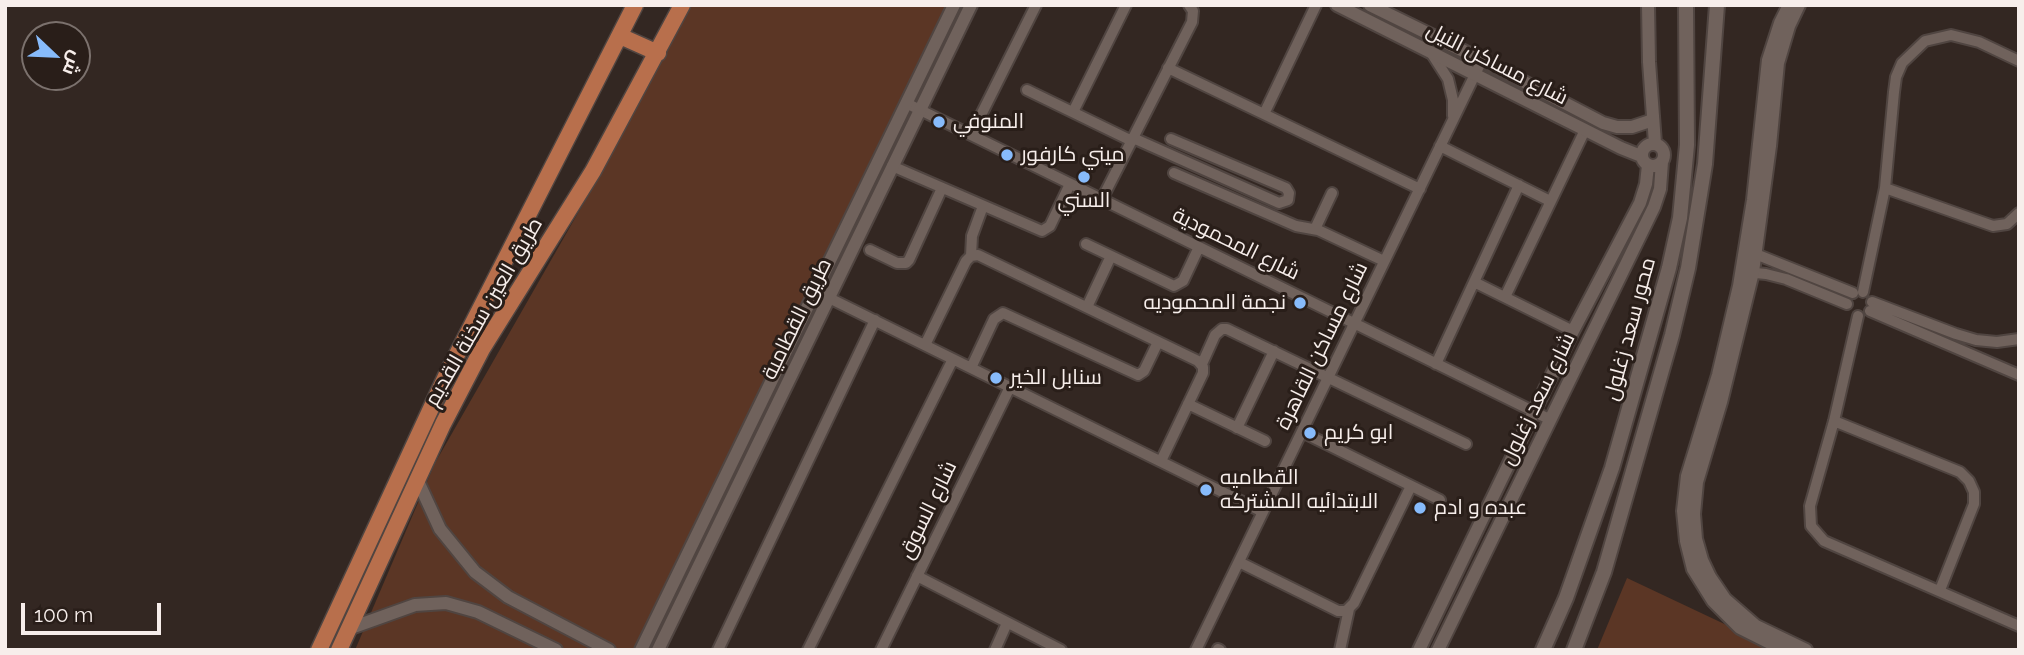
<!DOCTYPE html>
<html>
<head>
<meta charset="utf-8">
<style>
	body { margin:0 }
	#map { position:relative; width:2024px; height:655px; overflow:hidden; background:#332722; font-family:Raleway,Cairo,sans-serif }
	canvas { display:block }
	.frame { position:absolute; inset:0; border:7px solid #f7eeeb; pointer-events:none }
	.north { position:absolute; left:21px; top:21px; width:70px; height:70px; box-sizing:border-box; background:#291e19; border:2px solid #7b716d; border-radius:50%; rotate:113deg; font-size:19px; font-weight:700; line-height:28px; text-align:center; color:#f7eeeb }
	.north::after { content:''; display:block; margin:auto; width:24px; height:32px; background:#87bbfb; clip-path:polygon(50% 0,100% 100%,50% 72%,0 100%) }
	.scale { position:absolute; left:21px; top:603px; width:140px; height:32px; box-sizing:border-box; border:4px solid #f7eeeb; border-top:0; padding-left:9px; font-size:21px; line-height:24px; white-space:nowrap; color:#f7eeeb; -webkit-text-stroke:5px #291e19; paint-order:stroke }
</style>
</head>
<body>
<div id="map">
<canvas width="2024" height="655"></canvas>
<div class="frame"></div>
<div class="north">ش</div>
<div class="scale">100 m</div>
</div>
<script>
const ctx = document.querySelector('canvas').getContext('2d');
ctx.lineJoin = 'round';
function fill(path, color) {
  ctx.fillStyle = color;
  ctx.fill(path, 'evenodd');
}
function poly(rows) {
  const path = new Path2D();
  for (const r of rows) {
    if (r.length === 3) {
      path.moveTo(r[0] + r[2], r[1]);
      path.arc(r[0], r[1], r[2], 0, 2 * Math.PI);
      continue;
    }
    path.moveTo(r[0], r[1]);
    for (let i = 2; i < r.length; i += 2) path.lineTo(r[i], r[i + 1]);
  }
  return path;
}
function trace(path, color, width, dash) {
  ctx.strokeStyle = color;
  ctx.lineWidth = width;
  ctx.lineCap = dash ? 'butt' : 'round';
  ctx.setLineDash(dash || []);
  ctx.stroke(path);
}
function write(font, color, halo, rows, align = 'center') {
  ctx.font = font + ' Raleway,Cairo,sans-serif';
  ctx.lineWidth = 6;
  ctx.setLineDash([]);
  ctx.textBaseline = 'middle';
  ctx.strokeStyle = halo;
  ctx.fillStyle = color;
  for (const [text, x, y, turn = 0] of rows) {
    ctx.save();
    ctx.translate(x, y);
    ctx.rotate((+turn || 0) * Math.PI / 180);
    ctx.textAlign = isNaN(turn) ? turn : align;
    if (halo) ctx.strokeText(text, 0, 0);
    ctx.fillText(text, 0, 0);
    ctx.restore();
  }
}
const green = poly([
	[683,5,952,5,636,650,355,650,435,463,598,178],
	[1627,578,1735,629,1779,650,1597,650]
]);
const minor = poly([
	[1432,54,1448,79,1453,100,1453,116],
	[1168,68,1420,189],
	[1027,90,1132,141],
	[906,103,1549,419],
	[1073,112,1126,5],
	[1264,114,1316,5],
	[971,135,1036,5],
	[1133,138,1279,203,1288,200,1289,193,1286,188,1171,139],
	[1440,146,1550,201],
	[892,166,1042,231,1050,226,1070,184],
	[1174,173,1296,226,1318,230,1384,261],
	[1885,188,1993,226,2007,224,2019,213],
	[1102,199,1192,22,1193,11,1189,5],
	[1315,229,1332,193],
	[1086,244,1174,286,1183,281,1199,247],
	[870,250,897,263,906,263,909,260,942,188],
	[1748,251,1853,293],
	[971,256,972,236,983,206],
	[1745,272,1766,274,1786,279,1847,304],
	[1474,282,1573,331],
	[1863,292,1885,188,1894,92,1896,77,1902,63,1925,41,1951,35,1979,42,2019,61],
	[823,295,1263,512],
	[1505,297,1585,130],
	[1872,302,1956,334,1976,340,1997,342,2019,339],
	[1087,307,1111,256],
	[1870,311,2019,375],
	[1858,316,1834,421,1810,506,1811,526,1824,541,2019,626],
	[925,345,966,261,971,256,978,255,1198,361,1203,367,1203,373,1161,461],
	[1202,364,1215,335,1222,329,1227,329,1466,444],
	[1436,364,1519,185],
	[971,368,994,319,1003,313,1138,375,1144,371,1158,342],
	[1188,404,1265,441],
	[1834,421,1960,472,1969,481,1974,492,1974,504,1940,590],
	[1237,428,1274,351],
	[1302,432,1440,500],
	[1239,562,1338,611,1346,611,1354,603,1411,486],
	[917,576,1061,650],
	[1218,649,1220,650],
	[718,650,875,320],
	[808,650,953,359],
	[881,650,1010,387],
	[995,650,1007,623],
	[1196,650,1482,60],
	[1340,650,1349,609]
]);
const tertiary = poly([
	[1337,5,1621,148,1641,156],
	[1370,5,1482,60,1603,123,1617,127,1632,127,1653,120],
	[1648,5,1649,62,1655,143],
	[1799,5,1789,26,1778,63,1770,146,1753,272,1721,402,1697,482,1694,514,1696,539,1702,560,1710,577,1725,599,1756,626,1806,650],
	[1653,155,11],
	[417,479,440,529,475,572,508,597,609,650],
	[348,629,415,605,446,603,478,612,556,650],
	[641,650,954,5],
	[658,650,971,5],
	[1419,650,1573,331,1640,203,1646,184,1648,165],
	[1438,650,1654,207,1660,189,1662,162],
	[1784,650,1740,628,1713,601,1693,569,1686,541,1683,511,1687,476,1718,375,1739,286,1753,200,1768,60,1780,23,1789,5]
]);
const secondary = poly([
	[1543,650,1566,598,1612,468,1669,268,1680,218,1687,145,1686,5],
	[1574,650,1604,572,1672,335,1688,268,1705,164,1717,5]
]);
const primary = poly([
	[620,36,658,53],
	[319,650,446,376,635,5],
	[339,650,443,424,482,349,593,171,682,5]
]);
const markers = [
	[939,122,7,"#87bbfb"],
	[1007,155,7,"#87bbfb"],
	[1084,177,7,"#87bbfb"],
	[1300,303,7,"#87bbfb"],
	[996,378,7,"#87bbfb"],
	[1310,433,7,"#87bbfb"],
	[1206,490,7,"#87bbfb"],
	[1420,508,7,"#87bbfb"]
];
const streetNames = [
	["شارع مساكن النيل",1497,64,27],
	["شارع المحمودية",1236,244,26],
	["طريق العين سخنة القديم",484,312,-60],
	["طريق القطامية",797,319,-64],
	["محور سعد زغلول",1630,329,-75],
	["شارع مساكن القاهرة",1322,346,-64],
	["شارع سعد زغلول",1538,399,-64],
	["شارع السوق",928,510,-64]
];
const poiNames = [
	["المنوفي",953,122],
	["ميني كارفور",1021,155],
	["السني",1084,201,"center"],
	["نجمة المحموديه",1286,303,"right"],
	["سنابل الخير",1010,378],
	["ابو كريم",1324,433],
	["القطاميه",1220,478],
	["الابتدائيه المشتركه",1220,502],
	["عبده و ادم",1434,508]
];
fill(green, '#5b3625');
trace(minor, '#504541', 14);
trace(tertiary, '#504541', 16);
trace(secondary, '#504541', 18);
trace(primary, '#504541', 19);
trace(minor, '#70625c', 10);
trace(tertiary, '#70625c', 12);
trace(secondary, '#70625c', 14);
trace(primary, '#b86f4c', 16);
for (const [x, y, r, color] of markers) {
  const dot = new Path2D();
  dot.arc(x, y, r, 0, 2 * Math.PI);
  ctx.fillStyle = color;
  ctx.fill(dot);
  trace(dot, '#291e19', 2.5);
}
write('21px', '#f7eeeb', '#291e19', streetNames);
write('21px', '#f7eeeb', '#291e19', poiNames, 'left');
</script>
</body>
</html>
